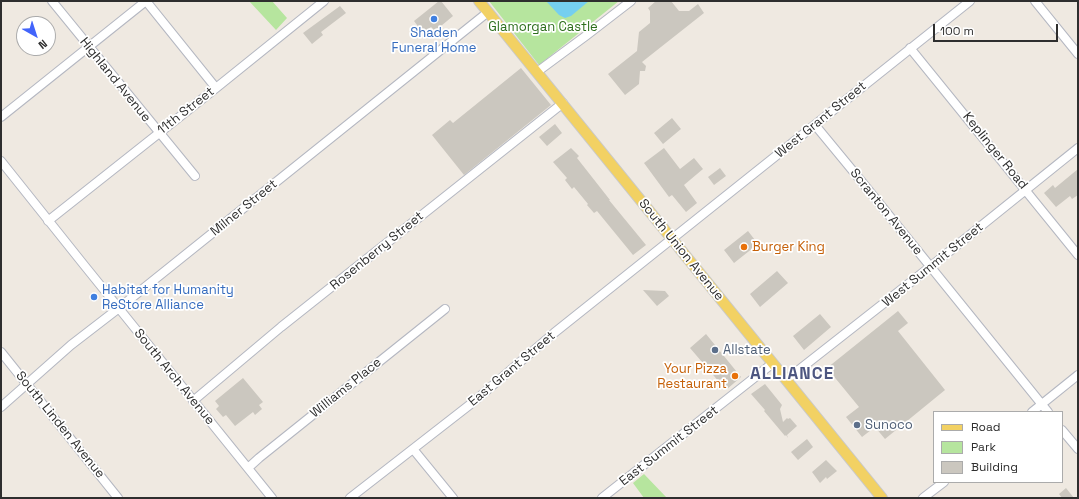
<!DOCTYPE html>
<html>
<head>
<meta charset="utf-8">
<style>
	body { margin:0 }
	#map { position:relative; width:1079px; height:499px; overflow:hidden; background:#efe9e1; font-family:"Space Grotesk",sans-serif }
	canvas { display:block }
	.frame { position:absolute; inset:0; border:2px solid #2e2e2e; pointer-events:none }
	.legend { position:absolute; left:933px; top:411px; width:130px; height:72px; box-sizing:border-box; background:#fff; border:1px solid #ababab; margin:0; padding:5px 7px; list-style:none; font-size:12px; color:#2e2e2e }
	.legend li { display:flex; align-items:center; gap:8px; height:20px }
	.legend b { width:20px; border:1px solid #ababab }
	.north { position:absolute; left:16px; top:16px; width:40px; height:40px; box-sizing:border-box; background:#fff; border:1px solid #ababab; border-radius:50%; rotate:141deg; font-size:11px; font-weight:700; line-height:16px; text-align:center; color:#2e2e2e }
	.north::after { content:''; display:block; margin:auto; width:14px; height:18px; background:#4264fb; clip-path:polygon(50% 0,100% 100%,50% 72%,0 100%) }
	.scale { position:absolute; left:933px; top:24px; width:125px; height:18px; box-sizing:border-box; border:2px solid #2e2e2e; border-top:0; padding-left:5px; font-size:12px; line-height:14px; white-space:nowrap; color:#2e2e2e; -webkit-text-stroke:3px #fff; paint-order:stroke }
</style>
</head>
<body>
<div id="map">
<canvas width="1079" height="499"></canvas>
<div class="frame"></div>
<ul class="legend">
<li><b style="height:5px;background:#f2d163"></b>Road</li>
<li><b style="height:11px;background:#b6e59e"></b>Park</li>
<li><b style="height:11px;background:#cbc7bf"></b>Building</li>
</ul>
<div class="north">N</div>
<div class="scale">100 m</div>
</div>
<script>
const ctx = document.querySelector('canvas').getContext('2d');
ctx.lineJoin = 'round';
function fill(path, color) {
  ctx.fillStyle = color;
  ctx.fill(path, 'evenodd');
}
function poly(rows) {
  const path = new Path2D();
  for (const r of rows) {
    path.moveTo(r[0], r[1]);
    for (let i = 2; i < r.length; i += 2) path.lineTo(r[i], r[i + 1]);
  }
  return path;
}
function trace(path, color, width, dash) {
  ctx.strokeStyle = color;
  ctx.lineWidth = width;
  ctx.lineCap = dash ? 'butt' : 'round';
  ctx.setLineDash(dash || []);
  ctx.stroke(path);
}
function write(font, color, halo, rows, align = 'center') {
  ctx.font = font + ' "Space Grotesk",sans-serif';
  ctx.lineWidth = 3.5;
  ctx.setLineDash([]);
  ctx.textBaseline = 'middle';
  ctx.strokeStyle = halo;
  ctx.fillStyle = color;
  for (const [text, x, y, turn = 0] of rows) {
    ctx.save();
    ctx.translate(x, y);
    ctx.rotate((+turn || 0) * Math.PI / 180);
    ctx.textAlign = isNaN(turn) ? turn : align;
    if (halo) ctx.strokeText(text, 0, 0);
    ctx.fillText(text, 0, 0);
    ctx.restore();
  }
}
const green = poly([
	[249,1,272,1,287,18,276,30],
	[489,1,619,1,539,65],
	[644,474,667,498,644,498,633,483]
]);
const water = poly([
	[546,1,589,1,571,16,565,18,559,15]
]);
const building = poly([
	[439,1,441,1,453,16,435,31,431,27,423,33,414,21],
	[656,1,671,1,679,11,689,11,698,4,704,13,642,62,646,66,645,71,640,71,639,84,625,95,608,74,637,51,639,32,650,23,650,11,648,8],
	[340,6,346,13,321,32,323,35,312,44,303,33],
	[521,68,551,105,464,175,432,135,450,120,453,123],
	[672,118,681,129,663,144,654,133],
	[555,124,562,133,547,146,539,137],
	[571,148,579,156,577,158,610,200,609,200,646,245,633,255,597,211,594,213,587,205,588,204,574,187,572,189,565,180,567,178,553,162],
	[664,148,680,169,694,158,703,169,684,185,697,203,686,212,672,195,669,197,644,163],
	[720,168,726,176,714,185,708,177],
	[1078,169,1078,195,1072,199,1070,196,1056,207,1044,193,1053,185,1055,188],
	[748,231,758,244,734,263,724,250],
	[777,271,788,283,760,307,750,294],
	[643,290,665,291,669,296,657,306],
	[898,311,908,323,898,331,945,390,885,439,875,427,862,437,846,417,859,407,827,368],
	[820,314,831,327,804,350,793,336],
	[706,334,741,377,726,390,690,348],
	[243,378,263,402,259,405,262,409,255,415,253,412,235,426,226,415,223,417,216,409,219,406,215,401],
	[765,384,782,405,780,409,783,422,787,418,788,419,790,418,797,426,787,435,788,438,786,435,785,436,764,411,765,410,751,394],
	[807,439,813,447,798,460,791,452],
	[826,460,837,471,827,479,826,477,820,483,812,472],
	[1066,488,1074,498,1062,498,1059,494]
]);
const minor = poly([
	[52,1,195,176],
	[146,1,216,88],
	[1035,1,1078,54],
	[910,48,1078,255],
	[537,72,587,35,631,1],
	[1,117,146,1],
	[815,125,862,182,1048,412],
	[1,161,84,265,272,498],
	[48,221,216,88,324,1],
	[1,352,118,498],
	[786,380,930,267,1078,148],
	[193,401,281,327,563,103],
	[1,407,71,345,119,308,488,12],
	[1032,412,1078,375],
	[1062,430,1078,449],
	[413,449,453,498],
	[248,468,259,458,445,309],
	[350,498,472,403,554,333,970,1],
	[602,498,773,363],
	[923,498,944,482]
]);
const major = poly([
	[479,1,882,498]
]);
const markers = [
	[434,19,4,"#3f7fe0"],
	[744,247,4,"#e8710a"],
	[94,297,4,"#3f7fe0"],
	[715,350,4,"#5c6f8a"],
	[735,376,4,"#e8710a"],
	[857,425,4,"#5c6f8a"]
];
const parkNames = [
	["Glamorgan Castle",543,27]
];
const shopNames = [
	["Shaden",434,33],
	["Funeral Home",434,48],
	["Habitat for Humanity",102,290,"left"],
	["ReStore Alliance",102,305,"left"]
];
const streetNames = [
	["Highland Avenue",115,80,51],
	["11th Street",186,111,-38],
	["West Grant Street",821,120,-39],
	["Keplinger Road",995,151,51],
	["Milner Street",244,208,-39],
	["Scranton Avenue",886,212,51],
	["South Union Avenue",681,250,51],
	["Rosenberry Street",377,251,-39],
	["West Summit Street",933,265,-39],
	["East Grant Street",512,369,-40],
	["South Arch Avenue",174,377,51],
	["Williams Place",346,388,-39],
	["South Linden Avenue",60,425,51],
	["East Summit Street",669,446,-38]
];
const foodNames = [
	["Burger King",752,247],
	["Your Pizza",727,369,"right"],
	["Restaurant",727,384,"right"]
];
const serviceNames = [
	["Allstate",723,350],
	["Sunoco",865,425]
];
const districtNames = [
	["ALLIANCE",792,374]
];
fill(green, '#b6e59e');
fill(water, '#75cff0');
fill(building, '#cbc7bf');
trace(minor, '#b4b7c1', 10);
trace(major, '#c9c9c9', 12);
trace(minor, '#fff', 8);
trace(major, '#f2d163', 10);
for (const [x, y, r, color] of markers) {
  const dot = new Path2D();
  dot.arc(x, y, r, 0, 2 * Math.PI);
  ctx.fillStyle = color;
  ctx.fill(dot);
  trace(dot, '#fff', 1.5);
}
write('13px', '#2c6e1b', '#fff', parkNames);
write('13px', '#366cbe', '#fff', shopNames);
write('13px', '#2e2e2e', '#fff', streetNames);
write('13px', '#c56008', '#fff', foodNames, 'left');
write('13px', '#4e5e75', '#fff', serviceNames, 'left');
ctx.letterSpacing = '1px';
write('bold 17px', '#4d5680', '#fff', districtNames);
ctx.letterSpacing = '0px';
</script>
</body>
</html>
